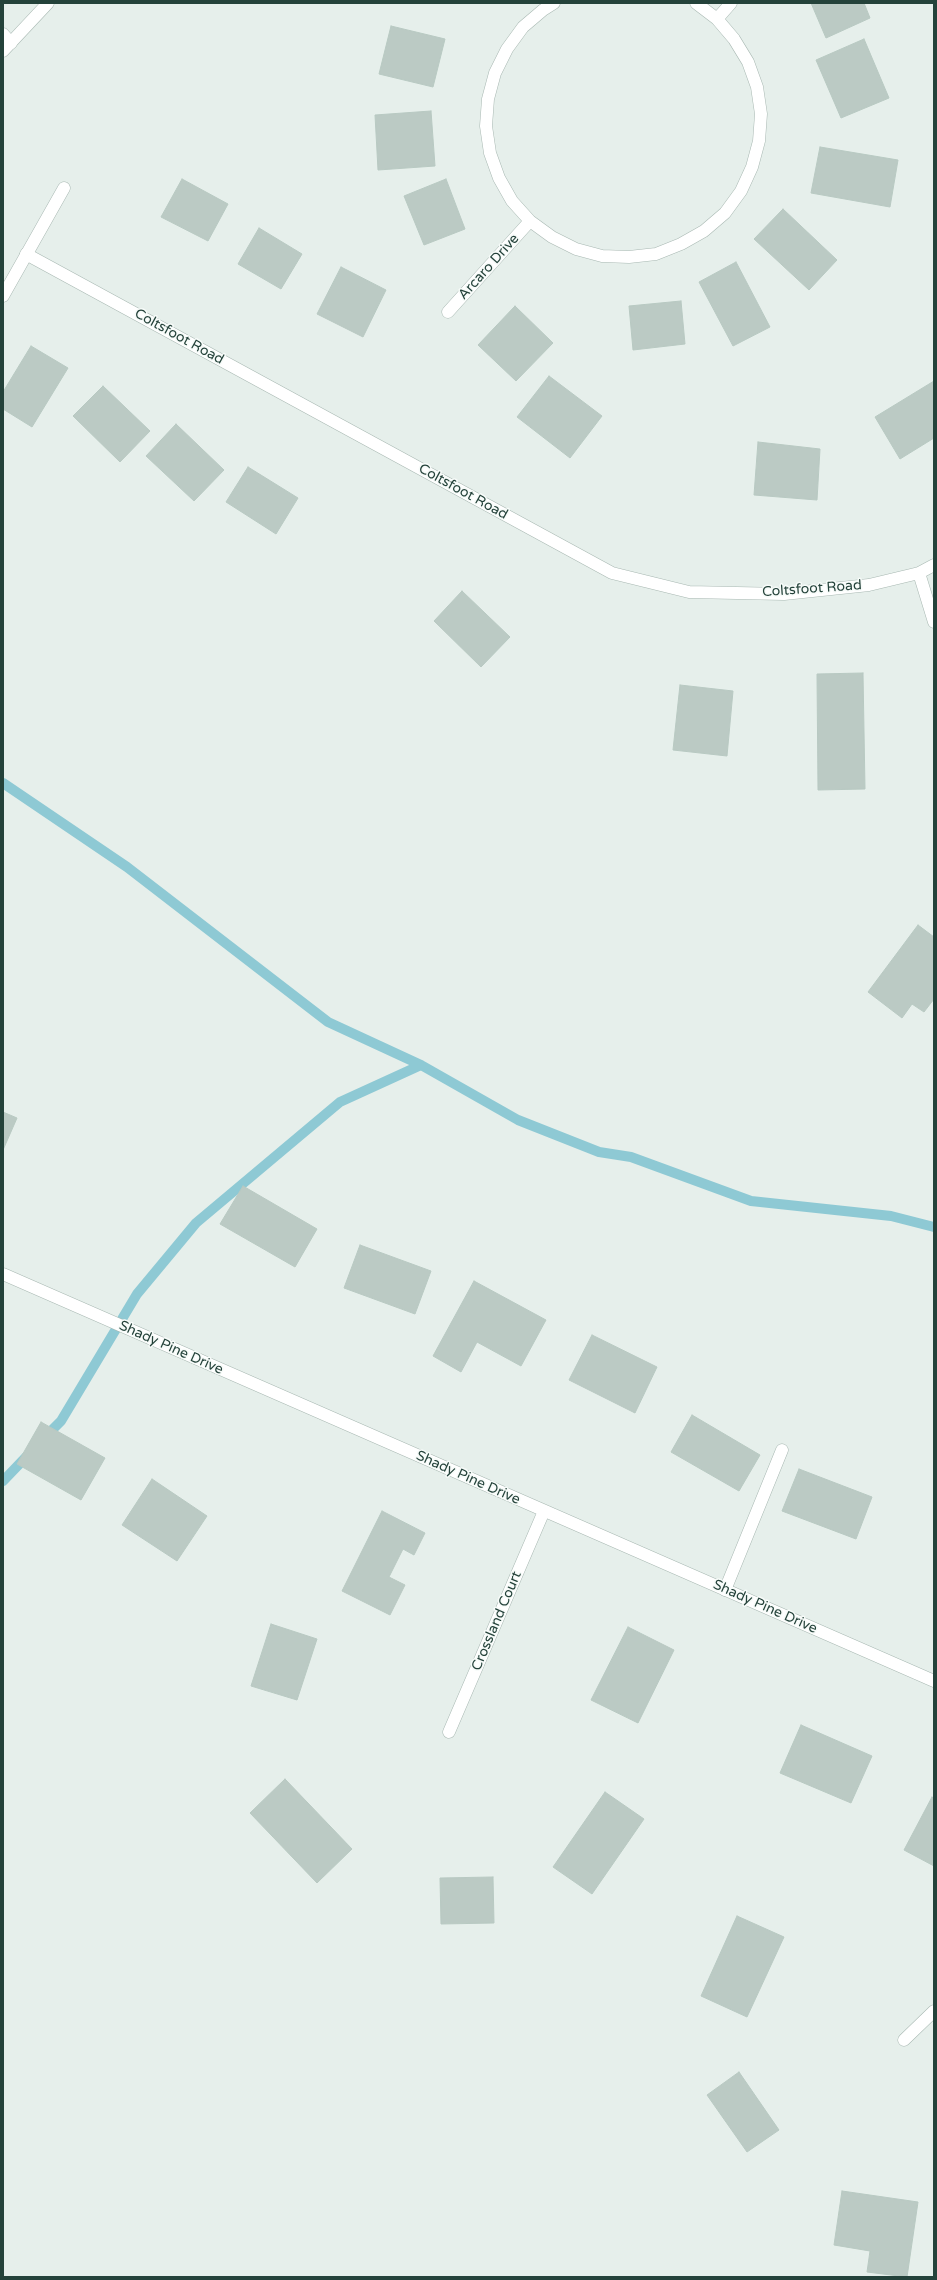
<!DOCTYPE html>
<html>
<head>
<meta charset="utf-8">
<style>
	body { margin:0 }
	#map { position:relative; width:937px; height:2280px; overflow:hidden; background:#e6efeb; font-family:"Varela Round",sans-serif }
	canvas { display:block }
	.frame { position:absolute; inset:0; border:4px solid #24423a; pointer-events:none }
</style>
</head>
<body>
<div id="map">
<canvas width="937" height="2280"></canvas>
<div class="frame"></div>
</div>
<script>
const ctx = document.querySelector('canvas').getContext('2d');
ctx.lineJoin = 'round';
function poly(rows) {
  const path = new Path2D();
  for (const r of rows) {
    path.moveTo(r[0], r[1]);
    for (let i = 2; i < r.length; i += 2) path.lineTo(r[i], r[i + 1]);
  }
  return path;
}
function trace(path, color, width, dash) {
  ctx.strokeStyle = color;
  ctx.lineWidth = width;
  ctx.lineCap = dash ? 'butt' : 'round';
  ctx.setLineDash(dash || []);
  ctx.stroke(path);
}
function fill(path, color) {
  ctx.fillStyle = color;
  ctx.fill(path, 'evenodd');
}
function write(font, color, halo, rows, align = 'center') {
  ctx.font = font + ' "Varela Round",sans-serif';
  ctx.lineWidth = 3;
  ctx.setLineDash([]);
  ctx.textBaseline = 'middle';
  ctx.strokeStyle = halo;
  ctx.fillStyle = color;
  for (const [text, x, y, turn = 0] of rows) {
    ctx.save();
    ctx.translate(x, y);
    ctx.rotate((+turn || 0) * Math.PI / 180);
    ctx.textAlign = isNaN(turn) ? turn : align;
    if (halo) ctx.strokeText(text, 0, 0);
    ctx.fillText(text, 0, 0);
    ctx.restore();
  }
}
const stream = poly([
	[3,783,127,867,328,1022,421,1065,518,1120,599,1152,631,1157,751,1201,891,1216,934,1227],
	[44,1438,61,1421,137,1294,196,1223,340,1102,421,1065],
	[3,1481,27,1456]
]);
const building = poly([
	[811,3,864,3,870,18,826,38,811,3],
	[391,26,445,39,433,87,379,74,391,26],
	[864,39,889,98,841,118,816,60,864,39],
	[431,111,435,166,378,170,375,115,431,111],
	[820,147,898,160,890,207,811,193,820,147],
	[182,179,228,204,208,241,161,217,182,179],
	[446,179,465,229,424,245,404,196,446,179],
	[783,209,837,260,809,290,754,239,783,209],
	[259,228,302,254,281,289,238,264,259,228],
	[736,262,770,327,733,346,699,282,736,262],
	[341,267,386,290,363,337,317,314,341,267],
	[681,301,685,344,633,350,629,306,681,301],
	[515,306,553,343,516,381,478,345,515,306],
	[31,346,68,368,32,427,3,409,3,392,31,346],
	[549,376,602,416,570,458,517,417,549,376],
	[934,381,934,438,900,459,875,417,934,381],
	[103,386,150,431,120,462,73,416,103,386],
	[176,424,224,470,194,501,146,456,176,424],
	[758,442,820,449,817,500,754,495,758,442],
	[248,467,298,498,276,534,226,502,248,467],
	[462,591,510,637,481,667,434,621,462,591],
	[863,673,865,789,818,790,817,674,863,673],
	[680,685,733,691,727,756,673,750,680,685],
	[918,925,934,937,934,999,924,1012,912,1004,902,1018,868,992,918,925],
	[3,1112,17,1118,3,1150,3,1112],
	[243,1186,317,1229,295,1267,220,1224,243,1186],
	[360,1245,431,1271,415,1314,344,1288,360,1245],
	[474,1281,546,1320,521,1366,477,1342,461,1372,433,1356,474,1281],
	[592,1335,657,1367,635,1413,569,1380,592,1335],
	[692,1415,760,1455,739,1491,671,1452,692,1415],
	[41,1422,105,1458,81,1500,17,1464,41,1422],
	[799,1469,872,1497,856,1539,782,1511,799,1469],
	[152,1479,207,1516,177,1561,122,1525,152,1479],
	[382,1511,425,1533,414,1555,403,1549,389,1577,405,1585,390,1615,342,1591,382,1511],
	[271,1624,317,1639,297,1700,251,1686,271,1624],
	[628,1627,674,1650,638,1723,591,1700,628,1627],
	[801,1725,872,1756,851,1803,780,1773,801,1725],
	[285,1779,352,1849,317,1883,250,1813,285,1779],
	[605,1792,644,1819,592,1894,553,1867,605,1792],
	[932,1797,934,1799,934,1866,904,1850,932,1797],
	[493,1877,494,1923,441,1924,440,1878,493,1877],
	[737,1916,784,1937,747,2017,701,1996,737,1916],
	[739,2072,779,2130,747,2152,707,2095,739,2072],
	[842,2191,918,2202,907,2277,867,2272,870,2251,834,2245,842,2191]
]);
const lane = poly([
	[3,34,11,43],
	[3,296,64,188],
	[725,1590,782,1450]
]);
const street = poly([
	[554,3,543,10,523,27,507,49,495,73,488,99,486,126,490,153,499,178,512,201,530,221,552,237,576,249,602,256,629,257,656,254,681,244,704,231,725,213,741,191,752,167,759,141,761,114,757,87,748,62,734,39,717,19,696,3],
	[717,19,731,3],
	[3,51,48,3],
	[26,254,612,573,689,592,784,594,869,585,919,573,934,565],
	[448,312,530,221],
	[919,573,934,622],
	[3,1274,934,1681],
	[449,1732,544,1511],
	[904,2040,934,2011]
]);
const streetNames = [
	["Arcaro Drive",489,267,-48],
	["Coltsfoot Road",179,337,29],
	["Coltsfoot Road",463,492,29],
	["Coltsfoot Road",812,589,-4],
	["Shady Pine Drive",171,1348,24],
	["Shady Pine Drive",468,1478,24],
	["Shady Pine Drive",765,1607,24],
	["Crossland Court",497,1621,-67]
];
trace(stream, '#8ec9d4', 10);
fill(building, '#bbcac4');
trace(building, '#b8c9c2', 1);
trace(lane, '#a8b8b2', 13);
trace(street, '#a8b8b2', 13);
trace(lane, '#fff', 12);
trace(street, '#fff', 12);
write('14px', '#24423a', '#f7fbf9', streetNames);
</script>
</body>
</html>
